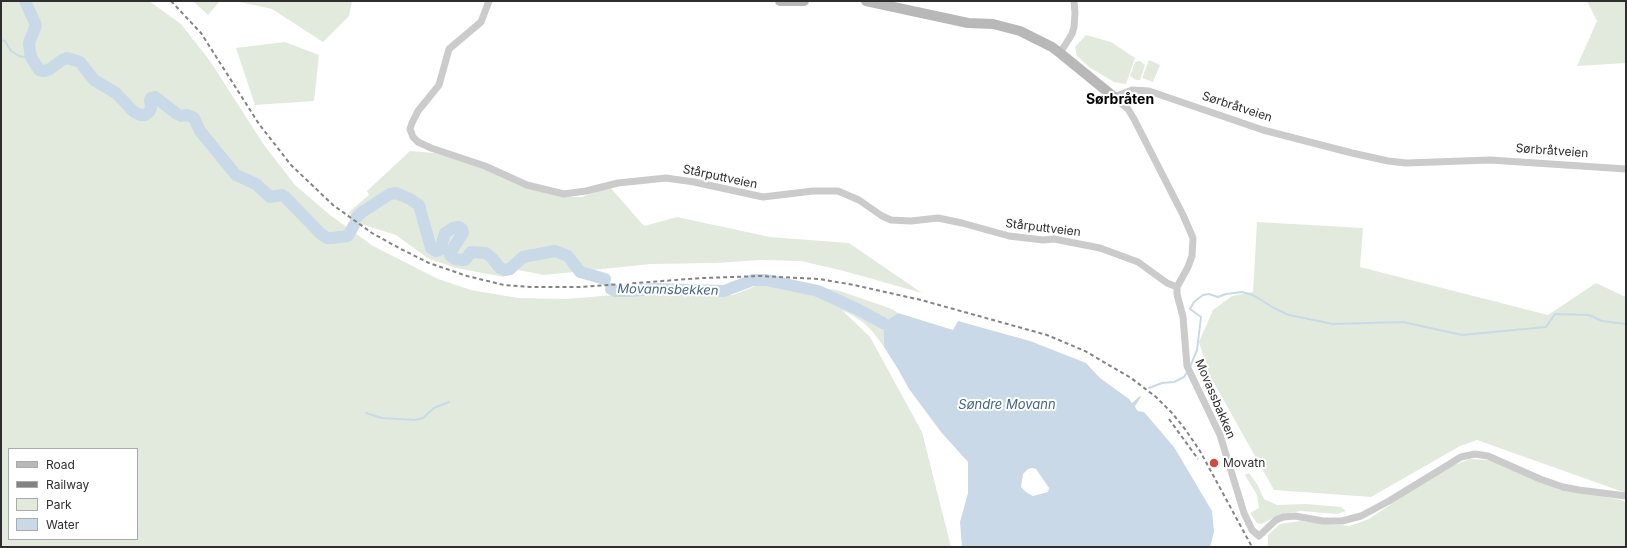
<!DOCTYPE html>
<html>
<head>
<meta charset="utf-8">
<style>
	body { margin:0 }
	#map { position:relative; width:1627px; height:548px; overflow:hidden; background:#fff; font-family:Inter,sans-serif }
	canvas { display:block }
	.frame { position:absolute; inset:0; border:2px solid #2e2e2e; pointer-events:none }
	.legend { position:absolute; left:8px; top:448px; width:130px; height:92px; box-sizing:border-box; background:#fff; border:1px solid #ababab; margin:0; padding:5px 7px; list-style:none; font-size:12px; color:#2e2e2e }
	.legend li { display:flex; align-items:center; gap:8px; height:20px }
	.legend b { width:20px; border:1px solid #ababab }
</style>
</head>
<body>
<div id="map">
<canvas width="1627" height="548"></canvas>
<div class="frame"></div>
<ul class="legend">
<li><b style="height:5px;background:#b8b8b8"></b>Road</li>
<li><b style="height:5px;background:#838383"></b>Railway</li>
<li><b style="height:11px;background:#e2eadd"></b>Park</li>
<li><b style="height:11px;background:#cad9e8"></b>Water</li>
</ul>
</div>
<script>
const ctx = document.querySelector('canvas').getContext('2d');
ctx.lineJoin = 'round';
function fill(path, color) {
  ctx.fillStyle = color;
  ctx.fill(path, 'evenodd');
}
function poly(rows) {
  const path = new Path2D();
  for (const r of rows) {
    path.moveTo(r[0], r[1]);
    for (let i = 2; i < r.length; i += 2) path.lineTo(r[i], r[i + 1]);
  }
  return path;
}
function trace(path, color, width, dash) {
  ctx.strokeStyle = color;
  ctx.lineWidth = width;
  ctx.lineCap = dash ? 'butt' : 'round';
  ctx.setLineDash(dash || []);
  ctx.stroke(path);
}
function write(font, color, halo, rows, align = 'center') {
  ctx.font = font + ' Inter,sans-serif';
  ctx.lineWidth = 4;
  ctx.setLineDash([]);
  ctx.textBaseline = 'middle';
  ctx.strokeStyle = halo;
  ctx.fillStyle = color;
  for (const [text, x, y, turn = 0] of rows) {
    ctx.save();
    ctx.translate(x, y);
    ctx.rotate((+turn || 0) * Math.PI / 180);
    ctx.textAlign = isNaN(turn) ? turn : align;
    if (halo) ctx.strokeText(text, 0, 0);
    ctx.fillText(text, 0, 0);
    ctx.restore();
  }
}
const green = poly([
	[1,1,149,1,181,24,210,61,264,145,295,185,330,215,373,246,438,279,471,290,518,298,566,299,640,293,733,295,758,285,793,286,802,290,795,285,837,290,892,309,898,313,883,324,884,347,873,332,864,323,852,315,842,310,870,337,922,432,951,547,1,547],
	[9,449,137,449,137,539,9,539],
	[193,1,220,1,208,15],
	[235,1,352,1,349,16,323,42,272,9],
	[1587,1,1626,1,1626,63,1577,66,1597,21],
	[1086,35,1111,42,1135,58,1126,84,1114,82,1089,67,1077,56,1075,47],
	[285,42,319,55,314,101,255,105,236,48],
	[1149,60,1160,65,1153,82,1142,78],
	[1140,61,1145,65,1140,80,1136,80,1130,76,1135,62],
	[410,151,434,153,482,166,566,197,582,197,609,186,644,226,677,217,770,237,849,243,922,293,844,271,801,261,759,260,716,263,651,264,544,275,508,268,504,277,456,268,429,259,396,235,361,224,349,212,369,195,367,191],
	[1257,222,1363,228,1360,267,1548,315,1596,283,1626,297,1626,493,1477,440,1460,446,1371,497,1274,490,1209,374,1199,342,1213,310,1232,296,1253,292],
	[1470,459,1488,460,1578,492,1617,499,1626,502,1626,547,1269,547,1268,546,1268,535,1280,524,1300,521,1350,526,1369,519,1434,475,1452,466],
	[1249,473,1257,484,1264,499,1277,505,1306,504,1341,507,1346,511,1337,514,1301,511,1282,514,1261,524,1257,523,1250,513,1259,508,1257,495,1245,475]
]);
const water = poly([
	[898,313,953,330,958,321,1030,341,1086,363,1100,378,1129,399,1132,403,1140,396,1141,397,1135,406,1136,409,1138,411,1144,412,1174,447,1212,511,1214,532,1210,547,962,547,960,522,968,493,968,462,941,432,909,389,898,369,884,347,883,323],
	[1032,468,1036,469,1049,488,1048,492,1033,496,1026,492,1021,487,1023,474,1028,469]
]);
const stream = poly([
	[1,40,5,41,11,51,19,56,24,57,30,52],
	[1,49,1,55],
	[1190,367,1197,350,1201,317,1190,309,1194,302,1203,295,1209,294,1218,297,1226,294,1242,292,1253,295,1274,308,1289,315,1333,324,1403,322,1462,335,1546,327,1555,314,1589,315,1602,321,1626,324],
	[1149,388,1162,383,1174,382,1184,377,1187,372],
	[366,413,382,418,415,420,423,418,434,408,449,402]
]);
const river = poly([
	[25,1,36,25,29,43,30,52,31,57,39,70,44,71,50,69,62,60,67,58,80,62,94,80,116,93,133,111,140,115,145,115,149,112,151,108,150,100,151,98,155,97,177,114,181,116,187,115,194,118,200,131,236,175,256,184,270,197,282,195,285,197,321,234,327,238,332,238,348,236,354,225],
	[356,218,362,212,390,194,396,193,410,199,419,205,431,248,436,251,440,250,445,233,453,228,459,227,462,229,463,233,450,253,450,255,455,259,463,260,465,260,471,252],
	[471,252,486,253,492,258,500,268,505,270,510,269,523,257,555,251,568,256,580,272,605,279],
	[611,289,615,291,631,291,653,289,724,291,753,280,766,280,818,291,859,310,883,323]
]);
const street = poly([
	[489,1,481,22,449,49,439,85,418,111,412,123,410,129,413,137,418,142,431,148,485,166,527,185,564,194,586,191,618,183,666,178,694,182,763,197,813,191,838,191,859,200,882,216,891,220,911,221,938,218,962,223,1009,236,1043,240,1054,239,1100,248,1138,262,1167,283,1177,287],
	[1060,53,1072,34,1074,27,1075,13,1074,1],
	[1626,169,1490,160,1406,163,1388,161,1352,153,1263,130,1149,91,1132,90,1114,97,1128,109,1134,119,1183,215,1193,238,1192,256,1188,267,1177,287,1177,294,1183,317,1187,366,1220,435,1244,513,1252,530,1259,536,1276,520,1283,517,1295,516,1323,521,1342,521,1361,516,1389,501,1461,457,1475,454,1488,456,1540,479,1563,487,1579,490,1626,496]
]);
const secondary = poly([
	[780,1,804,1],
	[866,1,968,23,993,24,1020,31,1052,47,1060,53,1114,97]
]);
const rail = poly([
	[171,1,201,33,259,124,291,165,333,205,372,233,399,248,429,263,467,276,504,285,530,287,581,287,703,278,760,276,819,279,854,285,921,300,1047,335,1085,351,1131,378,1156,397,1172,413,1185,429,1200,451,1252,547],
	[1169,419,1198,459]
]);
const markers = [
	[1214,463,5,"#d34841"]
];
const streetNames = [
	["Sørbråtveien",1237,107,18],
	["Sørbråtveien",1552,151,4],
	["Stårputtveien",720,177,12],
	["Stårputtveien",1043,228,7],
	["Movassbakken",1215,399,67]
];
const poiNames = [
	["Movatn",1223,463]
];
const waterNames = [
	["Movannsbekken",668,290,1],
	["Søndre Movann",1007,405]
];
const quarterNames = [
	["Sørbråten",1120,100]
];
fill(green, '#e2eadd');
fill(water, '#cad9e8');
trace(stream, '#cad9e8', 2);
trace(river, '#cad9e8', 12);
trace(street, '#cbcbcb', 7);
trace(secondary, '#b8b8b8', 10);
trace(rail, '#838383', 2, [4, 3]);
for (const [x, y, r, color] of markers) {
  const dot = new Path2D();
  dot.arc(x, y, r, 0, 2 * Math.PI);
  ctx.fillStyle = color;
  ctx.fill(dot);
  trace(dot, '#fff', 1.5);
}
write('12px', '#2e2e2e', '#fff', streetNames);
write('12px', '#2e2e2e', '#fff', poiNames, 'left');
write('italic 13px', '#446587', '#fff', waterNames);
write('bold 14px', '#000', '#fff', quarterNames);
</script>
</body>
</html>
